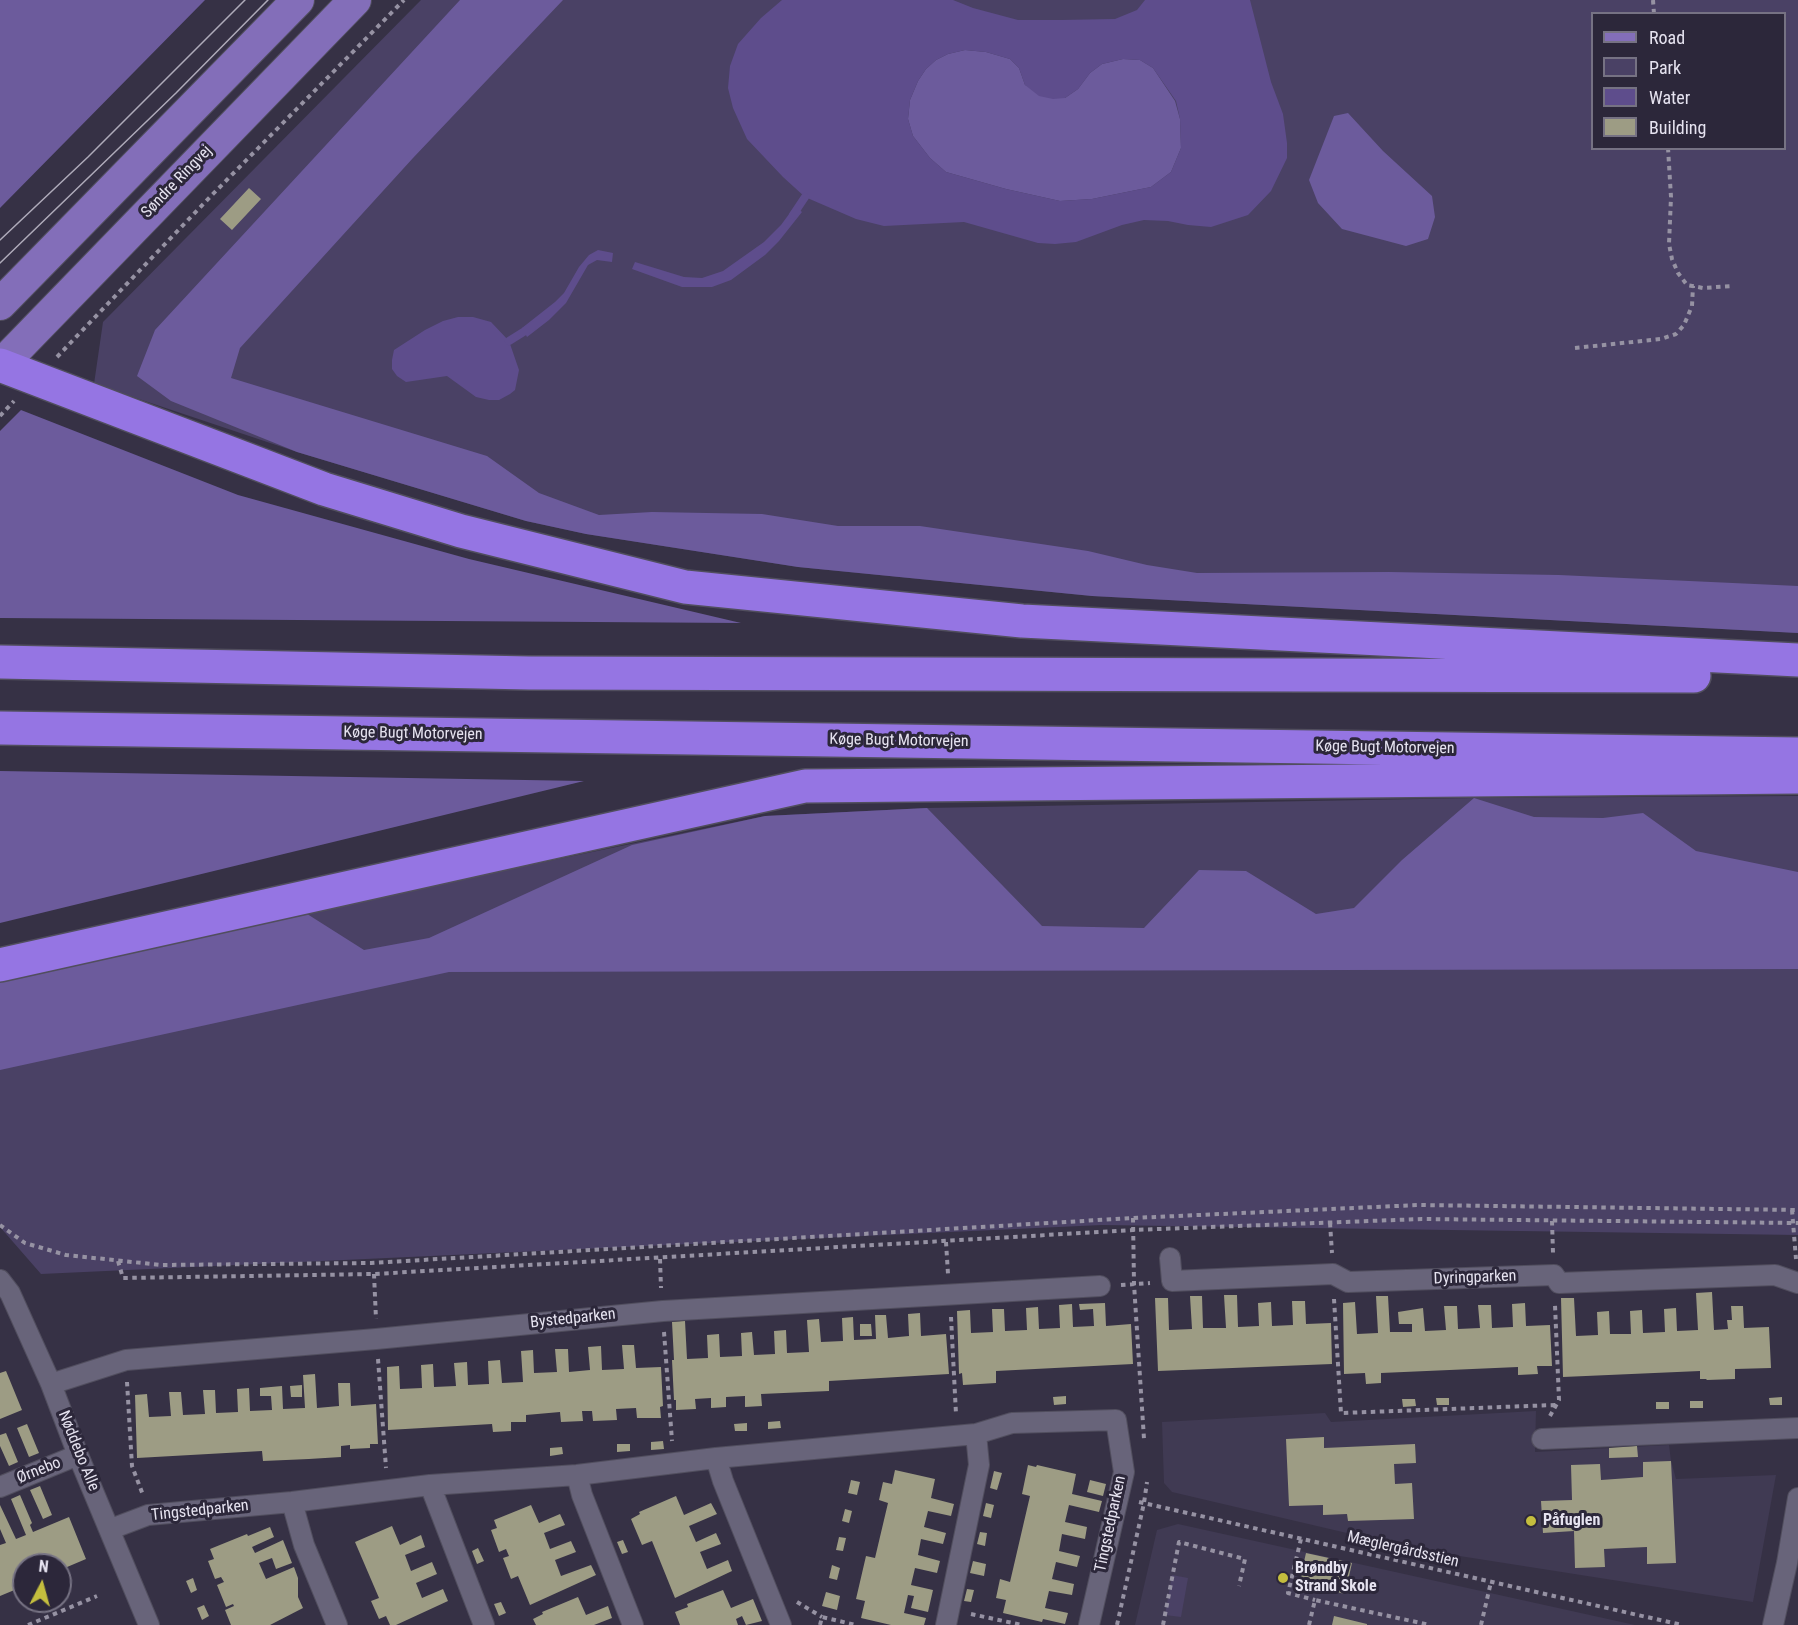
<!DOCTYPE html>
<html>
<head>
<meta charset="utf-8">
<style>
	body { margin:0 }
	#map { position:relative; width:1798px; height:1625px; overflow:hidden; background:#363145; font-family:"Roboto Condensed",sans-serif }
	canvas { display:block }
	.legend { position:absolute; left:1591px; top:12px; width:195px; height:138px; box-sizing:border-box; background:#2c273a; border:2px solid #767283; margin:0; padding:8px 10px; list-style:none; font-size:18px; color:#e6e3f0 }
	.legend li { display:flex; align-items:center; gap:12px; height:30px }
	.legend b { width:30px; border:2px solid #767283 }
	.north { position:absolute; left:12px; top:1553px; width:60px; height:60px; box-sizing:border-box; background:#2c273a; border:2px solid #767283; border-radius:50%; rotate:6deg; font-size:16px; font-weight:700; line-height:24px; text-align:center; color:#e6e3f0 }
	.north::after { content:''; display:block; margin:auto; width:21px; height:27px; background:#c4bd3e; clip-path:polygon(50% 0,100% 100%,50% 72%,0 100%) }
</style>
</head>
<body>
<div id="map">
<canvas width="1798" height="1625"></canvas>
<ul class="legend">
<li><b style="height:8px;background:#836eb9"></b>Road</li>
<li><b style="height:16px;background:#4a4165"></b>Park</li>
<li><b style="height:16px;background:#5e4d8c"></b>Water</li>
<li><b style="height:16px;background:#9d9c84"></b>Building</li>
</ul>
<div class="north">N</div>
</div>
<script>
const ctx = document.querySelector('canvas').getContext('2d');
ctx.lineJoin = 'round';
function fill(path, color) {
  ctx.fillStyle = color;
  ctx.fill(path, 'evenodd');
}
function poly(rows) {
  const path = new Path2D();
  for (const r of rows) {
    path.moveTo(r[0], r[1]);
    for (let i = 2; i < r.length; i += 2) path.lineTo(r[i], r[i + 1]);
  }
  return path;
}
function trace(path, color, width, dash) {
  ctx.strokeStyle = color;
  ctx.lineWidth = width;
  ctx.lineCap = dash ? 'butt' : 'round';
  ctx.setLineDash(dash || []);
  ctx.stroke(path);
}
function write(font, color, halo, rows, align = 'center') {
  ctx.font = font + ' "Roboto Condensed",sans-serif';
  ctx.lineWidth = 6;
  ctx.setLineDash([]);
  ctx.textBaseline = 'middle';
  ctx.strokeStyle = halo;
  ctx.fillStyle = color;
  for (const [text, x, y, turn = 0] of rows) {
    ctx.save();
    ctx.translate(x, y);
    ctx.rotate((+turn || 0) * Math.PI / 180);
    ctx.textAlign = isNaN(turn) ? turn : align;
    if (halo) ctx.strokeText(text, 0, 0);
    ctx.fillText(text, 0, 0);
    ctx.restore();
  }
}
const built = poly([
	[1536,1411,1535,1452,1669,1445,1671,1461,1676,1479,1776,1475,1753,1602,1415,1549,1172,1492,1164,1483,1162,1422,1325,1413,1331,1422],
	[1178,1524,1635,1625,1135,1625,1157,1530]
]);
const green = poly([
	[421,0,1798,0,1798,633,1092,596,798,567,586,534,526,521,297,452,94,384,103,322],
	[1592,14,1784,14,1784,148,1592,148],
	[1798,796,1798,1235,1102,1225,41,1274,0,1227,0,979,304,912,765,816,927,808,1474,798],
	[1172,1575,1188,1578,1181,1617,1165,1615]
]);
const forest = poly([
	[0,0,205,0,0,208],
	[460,0,563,0,413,158,240,348,231,378,487,456,539,493,599,515,652,512,762,514,838,526,920,526,1088,551,1147,565,1197,573,1389,572,1559,575,1798,586,1798,633,1092,596,798,567,586,534,526,521,297,452,171,401,137,376,155,330],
	[965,50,986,52,1010,59,1019,68,1025,85,1065,98,1078,89,1090,73,1102,64,1123,59,1140,60,1153,68,1175,101,1180,119,1181,148,1171,172,1151,187,1092,199,1060,201,1006,189,946,172,930,158,913,136,908,119,910,100,918,81,926,69,936,60,948,54],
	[1348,113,1383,151,1432,196,1435,217,1428,239,1406,246,1342,229,1318,203,1309,180,1334,116],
	[21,410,238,495,469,559,741,623,0,618,0,431],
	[0,771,584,781,0,923],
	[1474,798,1534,817,1603,818,1643,813,1696,851,1798,872,1798,969,449,972,0,1070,0,979,304,912,364,950,429,938,632,845,765,816,927,808,1042,926,1144,928,1199,870,1246,871,1316,914,1354,908,1402,860]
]);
const water = poly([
	[782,0,953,0,973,8,1018,20,1061,20,1115,19,1137,10,1145,0,1250,0,1271,82,1283,114,1287,143,1287,158,1271,191,1248,215,1211,227,1188,225,1168,221,1144,220,1122,225,1076,242,1055,244,1038,243,964,222,884,226,856,219,805,197,783,177,747,139,733,108,728,88,730,66,738,44,761,18],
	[965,50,986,52,1010,59,1019,68,1025,85,1039,96,1053,99,1065,98,1078,89,1090,73,1102,64,1123,59,1140,60,1153,68,1176,101,1180,119,1181,148,1171,172,1151,187,1092,199,1060,201,1006,189,946,172,930,158,913,136,908,119,910,100,918,81,926,69,936,60,948,54],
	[795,206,802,212,779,241,765,255,731,280,712,287,682,287,632,269,635,262,684,277,702,278,723,271,764,242,781,225],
	[598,250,613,253,612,262,597,260,588,265,566,303,549,320,527,337,522,328,555,302,564,293,579,267,589,255],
	[458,317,473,317,491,322,509,341,519,370,515,390,510,394,499,400,489,400,476,397,447,376,406,382,397,376,392,369,392,360,394,350,425,330,443,321]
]);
const stream = poly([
	[793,215,805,197],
	[509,341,533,326]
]);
const building = poly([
	[249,188,261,199,232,230,220,219],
	[1712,1292,1714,1330,1728,1329,1727,1320,1732,1320,1731,1306,1743,1306,1744,1328,1769,1327,1771,1368,1735,1369,1735,1379,1707,1380,1706,1379,1700,1379,1700,1371,1563,1377,1561,1298,1574,1298,1576,1336,1598,1335,1597,1312,1609,1311,1610,1334,1631,1334,1630,1311,1642,1310,1643,1333,1665,1332,1664,1309,1676,1308,1677,1331,1698,1330,1696,1293],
	[1224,1295,1237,1295,1238,1327,1259,1326,1258,1303,1271,1302,1272,1326,1293,1325,1292,1301,1305,1301,1306,1324,1331,1323,1332,1364,1158,1371,1155,1298,1168,1298,1169,1330,1192,1329,1190,1296,1202,1296,1203,1328,1226,1328],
	[1376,1296,1388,1296,1390,1332,1412,1332,1412,1324,1399,1324,1398,1312,1423,1308,1425,1331,1446,1330,1444,1306,1457,1306,1458,1329,1480,1328,1478,1305,1491,1305,1492,1328,1513,1327,1512,1304,1525,1303,1526,1326,1550,1325,1552,1366,1537,1366,1538,1374,1518,1375,1518,1367,1381,1373,1381,1383,1366,1384,1365,1373,1344,1374,1343,1303,1355,1302,1357,1334,1378,1333],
	[1105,1303,1106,1326,1131,1324,1133,1364,996,1371,996,1383,963,1385,962,1373,959,1374,957,1311,970,1310,971,1333,993,1332,992,1309,1004,1309,1005,1331,1027,1330,1026,1308,1038,1307,1039,1329,1060,1328,1059,1305,1072,1304,1073,1327,1094,1326,1093,1309,1080,1310,1079,1304],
	[920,1313,921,1336,946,1334,949,1374,829,1381,829,1391,761,1394,762,1406,745,1407,745,1396,726,1397,726,1407,711,1408,711,1398,695,1399,696,1409,676,1410,676,1400,674,1400,672,1360,674,1360,672,1322,685,1321,687,1359,708,1358,707,1335,719,1334,720,1357,742,1356,741,1333,752,1332,754,1355,775,1354,774,1331,786,1330,787,1353,809,1352,807,1320,819,1319,821,1342,843,1341,842,1318,853,1317,854,1340,876,1339,875,1315,886,1315,888,1338,909,1336,908,1314],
	[860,1324,871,1324,872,1336,860,1336],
	[622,1345,634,1345,636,1368,661,1367,663,1406,660,1407,661,1418,637,1418,636,1408,616,1409,617,1420,593,1421,592,1411,582,1411,583,1421,561,1422,560,1412,526,1415,526,1422,511,1422,511,1431,493,1432,492,1424,388,1430,387,1367,399,1366,400,1389,422,1388,421,1365,433,1364,434,1387,456,1386,454,1363,467,1362,468,1385,489,1384,488,1361,500,1360,502,1383,523,1382,521,1351,533,1350,534,1373,557,1372,555,1349,568,1349,569,1372,590,1370,588,1347,601,1346,602,1370,624,1369],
	[6,1371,22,1410,0,1419,0,1373],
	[315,1374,317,1408,339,1406,338,1383,350,1383,351,1406,376,1404,378,1444,370,1444,370,1448,350,1449,350,1445,341,1446,341,1457,309,1459,263,1461,262,1451,137,1458,135,1395,147,1394,149,1417,171,1416,169,1392,181,1392,183,1415,205,1414,203,1390,215,1390,216,1413,238,1412,237,1389,249,1388,250,1411,272,1410,271,1396,260,1396,260,1388,282,1386,283,1409,305,1408,303,1375],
	[302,1385,302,1397,291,1397,290,1386],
	[1066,1396,1066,1404,1054,1405,1053,1397],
	[1782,1397,1782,1405,1770,1405,1769,1398],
	[1436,1398,1449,1398,1449,1405,1437,1405],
	[1402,1399,1415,1399,1416,1406,1403,1407],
	[1690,1401,1703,1401,1703,1408,1690,1408],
	[1656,1402,1669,1402,1669,1409,1656,1409],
	[780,1421,781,1428,768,1429,768,1422],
	[747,1423,747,1431,735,1431,734,1424],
	[27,1424,39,1453,29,1457,17,1428],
	[6,1433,18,1462,9,1466,0,1446,0,1435],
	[1324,1437,1324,1448,1415,1444,1416,1463,1394,1464,1395,1484,1412,1483,1414,1519,1348,1521,1347,1514,1323,1515,1323,1505,1289,1506,1286,1439],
	[663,1441,664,1449,651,1450,651,1442],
	[617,1444,630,1444,630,1451,617,1452],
	[1637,1446,1638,1457,1609,1458,1609,1448],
	[562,1447,563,1454,550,1456,550,1448],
	[1671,1461,1676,1563,1647,1564,1647,1547,1604,1549,1605,1567,1575,1568,1574,1531,1543,1533,1541,1501,1572,1500,1571,1465,1600,1464,1601,1480,1643,1477,1643,1462],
	[1028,1465,1036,1467,1037,1465,1076,1474,1072,1494,1102,1501,1099,1512,1069,1505,1065,1522,1087,1527,1085,1539,1062,1534,1059,1551,1080,1556,1077,1567,1056,1562,1052,1579,1074,1584,1072,1595,1049,1591,1045,1608,1068,1613,1065,1624,1043,1619,1042,1622,1003,1613,1006,1600,996,1598,1000,1579,1010,1582,1030,1496,1022,1494],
	[895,1470,935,1479,931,1498,954,1504,951,1516,928,1511,924,1527,946,1533,943,1544,921,1539,918,1555,940,1561,937,1573,915,1568,911,1585,933,1590,928,1612,911,1608,914,1596,908,1595,904,1613,926,1618,924,1625,891,1625,861,1618,865,1601,856,1599,866,1556,875,1558,888,1503,879,1500,883,1482,892,1484],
	[994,1471,1002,1473,997,1490,990,1488],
	[851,1480,860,1482,857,1495,848,1493],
	[1090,1480,1106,1484,1103,1496,1087,1492],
	[40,1486,52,1515,43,1519,30,1490],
	[20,1495,32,1523,30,1525,33,1532,69,1517,86,1559,60,1570,60,1565,24,1565,24,1586,0,1596,0,1545,6,1543,0,1529,0,1505,16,1539,26,1535,11,1499],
	[676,1496,684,1515,711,1503,717,1514,689,1526,696,1542,716,1533,721,1544,700,1552,707,1569,728,1560,732,1571,675,1598,652,1541,642,1545,631,1519,640,1514,639,1512],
	[986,1503,994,1505,991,1518,983,1516],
	[531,1505,539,1523,560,1514,565,1525,544,1533,550,1549,571,1541,576,1552,555,1560,561,1576,591,1565,596,1575,530,1605,518,1576,511,1579,503,1558,509,1556,506,1549,499,1552,491,1530,497,1528,494,1520],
	[845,1509,852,1511,849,1523,842,1521],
	[392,1526,400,1545,421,1535,425,1547,405,1555,411,1571,432,1562,437,1574,416,1583,422,1598,443,1589,448,1601,396,1625,390,1625,386,1616,379,1619,371,1601,379,1598,355,1542],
	[270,1527,274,1537,252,1547,255,1553,283,1540,292,1563,276,1569,272,1558,259,1563,266,1579,294,1567,298,1578,298,1597,303,1608,270,1625,231,1625,225,1610,234,1606,233,1604,226,1607,217,1585,224,1582,221,1577,215,1579,208,1561,214,1559,210,1549,247,1534,248,1536],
	[980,1532,987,1533,985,1546,977,1544],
	[839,1537,846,1538,843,1551,836,1550],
	[623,1540,628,1552,622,1554,617,1542],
	[478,1548,484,1561,477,1564,472,1551],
	[1306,1553,1352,1563,1345,1594,1299,1583],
	[973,1561,986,1564,984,1576,970,1573],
	[832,1565,840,1568,837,1580,829,1578],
	[193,1578,197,1590,191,1593,186,1581],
	[967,1589,974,1590,971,1602,964,1601],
	[723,1590,731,1608,753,1599,762,1621,746,1625,742,1616,736,1619,738,1625,680,1625,675,1612,688,1607,687,1604],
	[826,1592,840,1596,837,1610,822,1606],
	[578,1597,586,1615,608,1606,612,1618,594,1625,536,1625,533,1619,543,1614,542,1612],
	[501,1602,506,1613,499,1616,494,1604],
	[204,1605,209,1616,202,1620,197,1608],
	[1334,1616,1367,1624,1367,1625,1332,1625]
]);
const path = poly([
	[1653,0,1654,14],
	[1668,148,1671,197,1669,244,1672,259,1678,273,1687,285,1703,288,1732,286],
	[1575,348,1661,339,1676,334,1684,325,1692,306,1693,286],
	[57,357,211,196,404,0],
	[0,416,14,401],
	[1792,1210,1796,1259],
	[1133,1218,1134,1284,1144,1439],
	[1552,1221,1553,1253],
	[1330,1223,1332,1253],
	[0,1225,25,1243,66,1255,161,1265,371,1263,1133,1218,1419,1205,1798,1210],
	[946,1242,948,1274],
	[660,1259,661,1288],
	[118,1261,123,1278,374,1274,1133,1230,1422,1219,1798,1223],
	[374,1274,376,1319],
	[1121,1285,1150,1283],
	[1334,1299,1341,1413,1556,1405],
	[951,1317,956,1414],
	[664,1332,672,1441],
	[378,1359,386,1468],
	[127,1382,132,1466,143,1495],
	[1550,1416,1559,1400,1555,1305],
	[1139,1502,1682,1625],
	[1301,1539,1288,1593,1315,1600],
	[797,1602,822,1617],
	[971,1614,1022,1625],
	[28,1625,97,1596],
	[820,1625,822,1617,856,1625],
	[1117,1625,1144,1503,1147,1482],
	[1163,1625,1179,1542,1245,1559,1239,1586],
	[1309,1625,1315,1600,1430,1625],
	[1481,1625,1491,1582]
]);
const minor = poly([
	[1170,1258,1172,1281,1333,1274,1348,1282,1554,1275,1559,1283,1775,1275,1798,1283],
	[0,1280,10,1293,51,1384,78,1455,149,1625],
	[51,1384,126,1360,376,1339,663,1311,1100,1286],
	[1542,1439,1798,1428],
	[716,1458,723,1481,781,1625],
	[577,1475,582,1495,633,1625],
	[430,1485,484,1625],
	[0,1487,78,1455],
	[292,1502,304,1545,337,1625],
	[111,1529,148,1515,292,1502,430,1485,577,1475,716,1458,976,1434,1012,1423,1116,1420,1124,1472,1089,1625],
	[946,1625,979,1465,976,1434],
	[1773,1625,1787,1563,1798,1498]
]);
const primary = poly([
	[0,304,298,0],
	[0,366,355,0]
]);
const motorway = poly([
	[0,365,324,489,461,531,685,587,1022,621,1798,660],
	[0,662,529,673,1694,676],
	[0,728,1798,754],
	[0,965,805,786,1798,777]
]);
const tram = poly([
	[0,240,88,157,245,0],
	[0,263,176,93,268,0]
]);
const markers = [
	[1531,1521,6,"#c4bd3e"],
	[1283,1578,6,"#c4bd3e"]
];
const streetNames = [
	["Søndre Ringvej",177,182,-46],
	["Køge Bugt Motorvejen",413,734,1],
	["Køge Bugt Motorvejen",899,741,1],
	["Køge Bugt Motorvejen",1385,748,1],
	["Dyringparken",1475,1278,-2],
	["Bystedparken",573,1319,-6],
	["Nøddebo Alle",78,1451,68],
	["Ørnebo",39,1471,-22],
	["Tingstedparken",200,1511,-6],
	["Tingstedparken",1111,1524,-78],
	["Mæglergårdsstien",1403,1550,13]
];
const poiNames = [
	["Påfuglen",1543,1521],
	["Brøndby",1295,1569],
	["Strand Skole",1295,1587]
];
fill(built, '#403a53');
fill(green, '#4a4165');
fill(forest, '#6c5b9c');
fill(water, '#5e4d8c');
trace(stream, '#5e4d8c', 8);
fill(building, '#9d9c84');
trace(minor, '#514e5e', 22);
trace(primary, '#514e5e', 34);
trace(motorway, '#514e5e', 36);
trace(path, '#9692a3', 4, [4.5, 4.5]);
trace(minor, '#68647a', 20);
trace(primary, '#836eb9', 32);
trace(motorway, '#9575e3', 33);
trace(tram, '#afabba', 1.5);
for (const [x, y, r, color] of markers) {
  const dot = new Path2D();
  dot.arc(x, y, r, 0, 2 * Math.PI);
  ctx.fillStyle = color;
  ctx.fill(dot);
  trace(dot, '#2c273a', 2);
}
write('16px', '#e6e3f0', '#2c273a', streetNames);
write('bold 16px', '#e6e3f0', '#2c273a', poiNames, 'left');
</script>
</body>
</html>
